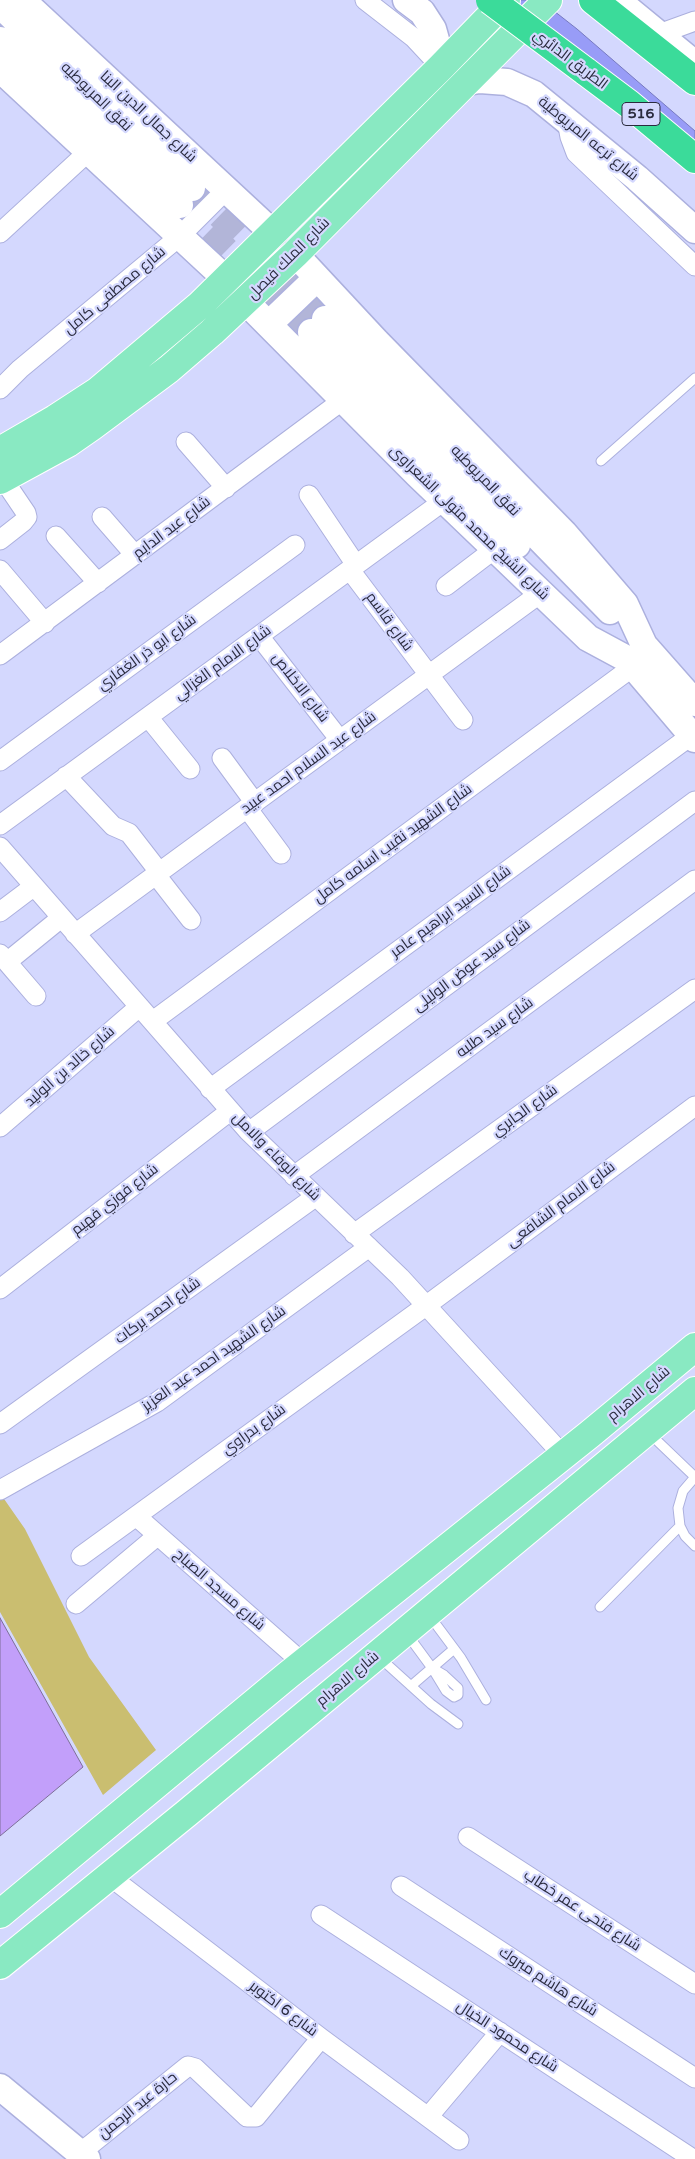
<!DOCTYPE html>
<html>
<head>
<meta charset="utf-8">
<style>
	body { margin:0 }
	canvas { display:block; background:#d4d8fe }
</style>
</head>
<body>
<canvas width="695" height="2159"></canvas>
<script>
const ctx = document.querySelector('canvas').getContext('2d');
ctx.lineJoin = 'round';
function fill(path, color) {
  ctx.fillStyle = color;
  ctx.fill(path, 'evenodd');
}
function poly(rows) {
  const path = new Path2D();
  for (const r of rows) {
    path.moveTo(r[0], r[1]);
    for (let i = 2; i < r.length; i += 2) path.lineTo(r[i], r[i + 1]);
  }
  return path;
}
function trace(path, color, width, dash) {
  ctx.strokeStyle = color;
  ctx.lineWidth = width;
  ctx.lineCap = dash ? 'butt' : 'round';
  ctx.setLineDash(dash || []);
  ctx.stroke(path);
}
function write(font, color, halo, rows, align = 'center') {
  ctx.font = font + ' "Varela Round",Cairo,sans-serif';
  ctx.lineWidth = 4.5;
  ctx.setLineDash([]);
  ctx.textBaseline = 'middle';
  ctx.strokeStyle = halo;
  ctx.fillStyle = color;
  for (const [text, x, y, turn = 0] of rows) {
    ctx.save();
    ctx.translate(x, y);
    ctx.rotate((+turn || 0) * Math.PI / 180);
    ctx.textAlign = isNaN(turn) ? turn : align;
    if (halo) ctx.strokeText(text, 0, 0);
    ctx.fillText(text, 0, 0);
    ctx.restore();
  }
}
const green = poly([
	[2,1496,25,1529,89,1657,156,1750,103,1795,0,1612,0,1497]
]);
const water = poly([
	[495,0,540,0,577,29,695,131,695,162,495,0]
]);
const building = poly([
	[0,1618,83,1767,0,1836,0,1618]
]);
const secondaryTunnel = poly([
	[192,188,325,319],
	[180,205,311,332]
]);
const lane = poly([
	[601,461,695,378],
	[649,1433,695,1477],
	[695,1477,683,1491,678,1508,680,1526,685,1536,695,1546],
	[600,1607,680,1526],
	[429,1615,461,1658,486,1700],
	[407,1634,432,1668],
	[379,1657,431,1704,458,1724],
	[432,1668,444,1675,458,1688,458,1695,454,1697,446,1691,432,1668],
	[411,1686,454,1649]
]);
const street = poly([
	[365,0,414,38,441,67],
	[659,34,695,21],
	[567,121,570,137,576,153,695,266],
	[0,233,89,151],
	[0,389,20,369,179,237,227,189],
	[186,442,226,488],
	[309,495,356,565],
	[102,517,135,555],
	[56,536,98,583],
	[0,540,23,522,27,517,26,513,3,479],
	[0,570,45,623],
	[350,570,463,720],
	[446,586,496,548],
	[259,636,340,740],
	[0,655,343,400],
	[148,717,190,769],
	[222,758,255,803],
	[0,761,295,545],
	[66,776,113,826,129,833,160,873],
	[247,808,281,854],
	[0,825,445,500],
	[0,847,249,1132,400,1277,563,1455],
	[156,875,191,920],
	[0,912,33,887],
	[75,934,542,592],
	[0,954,36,996],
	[7,962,61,918],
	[153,1021,634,666],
	[210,1089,692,735],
	[0,1127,139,1007],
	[249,1132,695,801],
	[294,1176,695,880],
	[354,1234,695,989],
	[0,1289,230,1111],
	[0,1424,315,1197],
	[0,1490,157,1402,369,1247],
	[136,1516,303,1663],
	[81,1556,427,1305,695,1106],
	[76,1604,157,1536],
	[468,1837,695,1984],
	[108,1875,321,2038,459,2140],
	[401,1886,695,2078],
	[321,1915,693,2159],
	[428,2117,500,2032],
	[79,2154,188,2066,195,2068,247,2117,256,2117,321,2038]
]);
const secondary = poly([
	[22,0,274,234],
	[406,0,422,12,433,29,440,54,441,67],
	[617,0,695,64],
	[0,5,192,188],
	[0,40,180,205],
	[0,69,227,280],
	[467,82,480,80,507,82,534,94,637,178,695,230],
	[295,254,376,341,564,533,625,604,644,645,695,703],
	[246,302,417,474,588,638,627,659,695,739],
	[325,319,610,611],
	[269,324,317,278],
	[311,332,517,545],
	[0,2087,87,2159]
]);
const primary = poly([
	[0,451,55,419,98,391,200,305,441,67,506,0],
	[0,480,68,443,91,427,169,369,212,332,295,254,548,0],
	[0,1914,288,1675,590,1434,695,1347],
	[0,1965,187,1813,695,1391]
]);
const highway = poly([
	[593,0,695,81],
	[585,71,629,104,695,159]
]);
const highwayBridge = poly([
	[490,0,585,71]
]);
const shields = [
	[641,114,38]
];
const shieldNames = [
	["516",641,114]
];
const streetNames = [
	["الطريق الدائري",570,60,37],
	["نفق المريوطيه",96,97,44],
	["شارع جمال الدين البنا",148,117,43],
	["شارع ترعه المريوطية",588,139,39],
	["شارع الملك فيصل",289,259,-45],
	["شارع مصطفى كامل",115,291,-40],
	["نفق المريوطيه",485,481,46],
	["شارع الشيخ محمد متولى الشعراوى",469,523,44],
	["شارع عبد الدايم",172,528,-37],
	["شارع قاسم",389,622,54],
	["شارع ابو ذر الغفاري",147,653,-36],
	["شارع الامام الغزالي",223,663,-36],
	["شارع الاخلاص",300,688,52],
	["شارع عبد السلام احمد عبيد",309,763,-36],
	["شارع الشهيد نقيب اسامه كامل",393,844,-36],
	["شارع السيد ابراهيم عامر",451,912,-36],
	["شارع سيد عوض الوليلى",472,966,-37],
	["شارع سيد طلبه",495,1028,-36],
	["شارع خالد بن الوليد",70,1067,-41],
	["شارع الجابري",525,1111,-36],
	["شارع الوفاء والامل",276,1157,45],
	["شارع فوزي فهيم",115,1200,-38],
	["شارع الامام الشافعى",561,1205,-37],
	["شارع احمد بركات",158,1311,-36],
	["شارع الشهيد احمد عبد العزيز",214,1359,-35],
	["شارع الاهرام",639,1394,-40],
	["شارع بدراوي",254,1430,-36],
	["شارع مسجد الصباح",219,1590,41],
	["شارع الاهرام",348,1679,-40],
	["شارع فتحى عمر خطاب",582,1911,33],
	["شارع هاشم مبروك",548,1982,33],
	["شارع 6 اكتوبر",283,2009,37],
	["شارع محمود الخيال",507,2037,33],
	["حارة عبد الرحمن",138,2106,-39]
];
fill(green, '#cabe70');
fill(water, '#989cf7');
trace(water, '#777ac0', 1);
fill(building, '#c29ffa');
trace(building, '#7e6f99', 1);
trace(secondaryTunnel, '#b2b5d8', 26, [26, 13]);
trace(lane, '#acb0de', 11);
trace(street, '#acb0de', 21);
trace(secondary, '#acb0de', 29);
trace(primary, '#fff', 30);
trace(highway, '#fff', 30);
trace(lane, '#fff', 9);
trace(street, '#fff', 19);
trace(secondary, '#fff', 26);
trace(primary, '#89e9c2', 28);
trace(highway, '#3bdb9a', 28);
trace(highwayBridge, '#fff', 30, []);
trace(highwayBridge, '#3bdb9a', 28);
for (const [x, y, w] of shields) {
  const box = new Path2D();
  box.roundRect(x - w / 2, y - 11.5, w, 23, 4);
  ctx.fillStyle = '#d4d8fe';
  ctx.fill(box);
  trace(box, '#2a2b3e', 1);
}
write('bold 14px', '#2a2b3e', null, shieldNames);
write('15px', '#2a2b3e', '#d4d8fe', streetNames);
</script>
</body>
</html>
